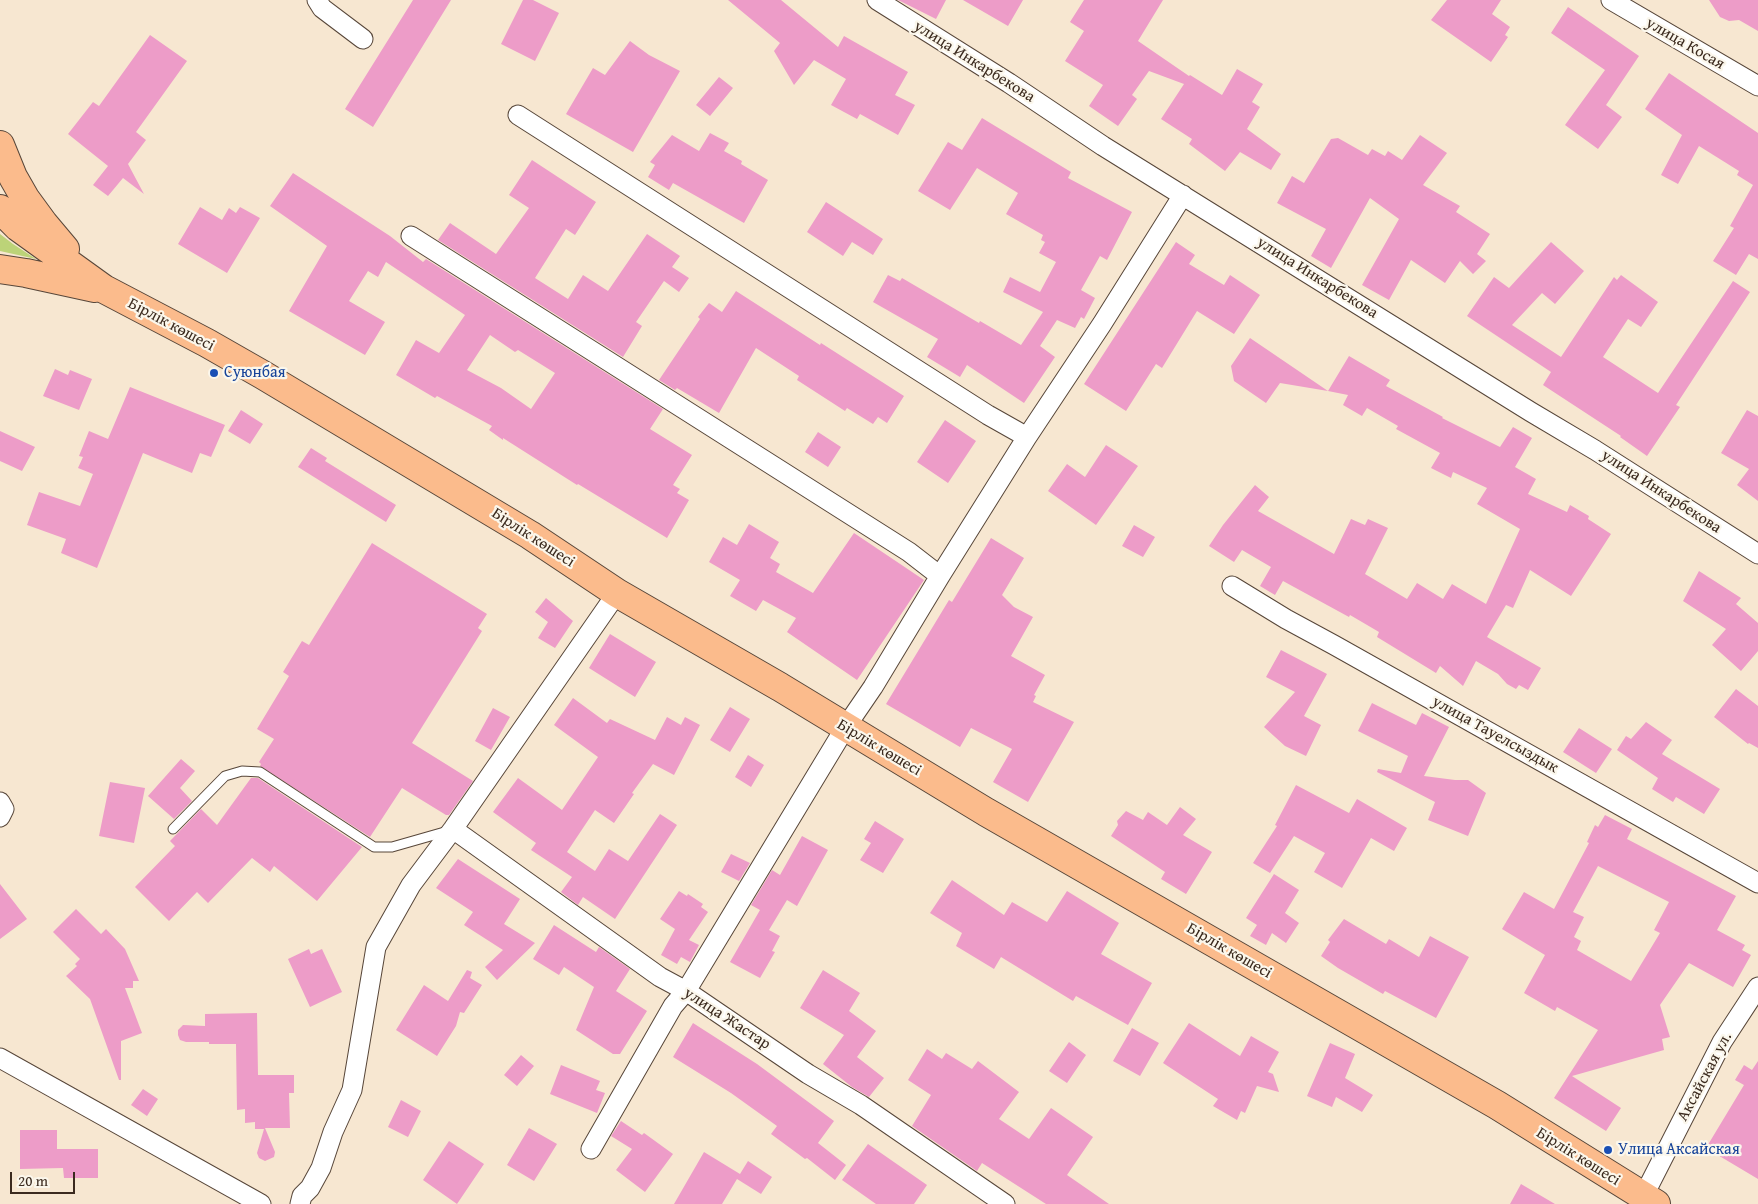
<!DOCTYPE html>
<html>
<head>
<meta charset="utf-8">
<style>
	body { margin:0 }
	#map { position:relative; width:1758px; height:1204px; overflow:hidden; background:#f7e7d1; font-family:"Gentium Book Plus",serif }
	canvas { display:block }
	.scale { position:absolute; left:10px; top:1172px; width:65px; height:22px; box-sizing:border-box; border:2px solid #3b2a1e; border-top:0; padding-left:6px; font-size:15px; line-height:18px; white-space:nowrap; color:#3b2a1e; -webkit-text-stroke:4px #fbf7ec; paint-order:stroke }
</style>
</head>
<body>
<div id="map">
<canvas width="1758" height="1204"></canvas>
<div class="scale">20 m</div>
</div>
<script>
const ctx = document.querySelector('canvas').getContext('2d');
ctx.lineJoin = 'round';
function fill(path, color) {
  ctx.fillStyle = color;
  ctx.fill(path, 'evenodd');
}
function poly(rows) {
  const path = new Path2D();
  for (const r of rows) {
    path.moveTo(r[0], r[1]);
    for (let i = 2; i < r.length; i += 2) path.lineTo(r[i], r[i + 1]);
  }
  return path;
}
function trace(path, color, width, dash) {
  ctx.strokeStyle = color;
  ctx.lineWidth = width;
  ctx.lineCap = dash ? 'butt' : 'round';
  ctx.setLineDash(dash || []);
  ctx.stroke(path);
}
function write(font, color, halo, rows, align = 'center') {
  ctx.font = font + ' "Gentium Book Plus",serif';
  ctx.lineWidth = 4.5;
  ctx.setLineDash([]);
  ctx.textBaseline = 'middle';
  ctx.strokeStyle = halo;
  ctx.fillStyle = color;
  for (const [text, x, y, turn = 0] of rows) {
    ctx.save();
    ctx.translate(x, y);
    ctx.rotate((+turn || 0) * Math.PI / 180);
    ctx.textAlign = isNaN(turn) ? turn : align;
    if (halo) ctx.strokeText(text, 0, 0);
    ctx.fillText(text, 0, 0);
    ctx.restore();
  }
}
const green = poly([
	[0,234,13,244,36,259,0,251]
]);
const building = poly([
	[413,0,451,0,373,127,345,109],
	[523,0,533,0,559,13,535,61,501,44],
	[728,0,781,0,838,47,844,36,908,72,895,95,915,105,898,135,860,114,857,119,831,105,846,79,814,60,794,85,774,51,780,43],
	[898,0,946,0,936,19],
	[963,0,1023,0,1008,26],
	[1084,0,1163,0,1138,41,1189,76,1190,75,1222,95,1237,69,1263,84,1252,102,1260,107,1247,129,1281,154,1271,170,1240,152,1225,171,1189,144,1192,139,1161,119,1184,84,1149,71,1132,95,1137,99,1118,126,1089,106,1103,85,1065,61,1084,31,1070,22],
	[1447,0,1501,0,1492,14,1510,27,1505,35,1508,37,1491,62,1431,20],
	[1709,0,1758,0,1758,31,1739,20,1729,21,1720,17],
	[1568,7,1639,56,1606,105,1622,117,1598,149,1565,125,1605,70,1551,33],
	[150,35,187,61,136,132,146,140,128,164,144,194,123,178,108,196,93,185,108,166,68,134,93,102,99,106],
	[630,41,649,55,680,71,633,152,566,114,593,68,605,75],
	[1669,73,1758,133,1758,259,1749,254,1736,275,1713,261,1734,228,1730,226,1753,185,1737,175,1739,171,1699,146,1678,184,1661,175,1682,135,1645,109],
	[719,77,733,88,710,116,696,105],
	[982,118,1071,172,1068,178,1132,212,1107,260,1100,256,1081,290,1095,298,1084,319,1081,317,1075,328,1057,320,1040,346,1055,357,1024,403,967,365,960,377,927,357,938,339,873,302,888,275,900,281,902,278,979,323,980,321,1021,345,1043,312,1003,292,1010,277,1040,292,1056,262,1039,253,1045,242,1041,240,1043,235,1006,214,1018,193,977,168,950,210,918,191,948,142,962,150],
	[710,133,729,143,724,151,742,161,741,164,768,180,744,223,673,183,669,190,648,177,655,165,650,162,672,135,699,151],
	[1420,135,1447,153,1423,185,1460,206,1456,212,1490,234,1477,254,1486,261,1473,274,1460,261,1445,283,1411,260,1389,300,1362,285,1399,219,1370,198,1331,268,1311,256,1326,229,1277,203,1292,176,1304,183,1331,139,1338,138,1368,155,1372,149,1385,156,1388,151,1402,160],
	[532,160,596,202,575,235,566,229,535,278,568,299,583,275,608,291,647,234,680,256,672,267,689,278,679,292,664,281,636,322,642,326,623,357,438,240,450,223,496,254,529,208,509,195],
	[293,173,390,236,423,262,426,259,663,409,650,429,692,455,673,485,680,489,677,493,689,500,667,538,578,484,577,485,503,438,503,440,489,430,492,426,437,396,435,398,396,375,416,340,439,353,465,315,386,262,378,277,368,271,349,301,385,322,365,355,289,311,327,246,270,206],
	[490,335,515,352,518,350,555,373,531,409,501,388,467,370],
	[826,202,883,239,873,255,852,242,843,256,807,232],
	[200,207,222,220,229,208,236,213,240,207,260,218,227,273,178,244],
	[1176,242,1195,255,1189,264,1224,285,1230,275,1260,295,1234,334,1197,311,1162,368,1156,364,1126,411,1084,384],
	[1551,242,1584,271,1555,304,1542,293,1512,325,1561,357,1614,277,1617,280,1621,275,1658,302,1641,327,1628,319,1603,357,1658,393,1733,281,1750,292,1676,405,1680,407,1647,456,1620,437,1621,436,1543,385,1551,372,1467,316,1494,277,1509,288],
	[736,291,820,345,821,343,904,396,887,423,878,417,873,424,847,408,845,411,797,380,799,376,756,348,719,413,677,388,675,390,659,380,700,319,698,317,709,303,722,312],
	[1250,338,1328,391,1280,383,1266,403,1234,381,1231,366],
	[1349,356,1390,380,1386,386,1443,417,1442,418,1500,447,1513,427,1532,438,1515,467,1536,479,1528,494,1567,512,1570,505,1589,516,1588,519,1611,534,1571,596,1530,570,1513,608,1506,605,1487,637,1541,668,1528,690,1519,685,1516,689,1507,684,1498,674,1476,661,1463,686,1440,666,1436,673,1377,637,1379,632,1350,615,1349,617,1283,581,1275,595,1260,586,1271,567,1242,550,1234,562,1209,546,1223,525,1255,485,1269,497,1258,511,1334,554,1351,519,1365,525,1368,519,1388,528,1365,574,1407,599,1417,583,1443,599,1452,584,1486,604,1520,529,1477,504,1487,488,1453,472,1451,478,1431,468,1440,453,1396,429,1398,426,1367,408,1362,416,1343,405,1348,395,1328,391],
	[55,369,68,375,70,370,92,379,79,410,43,396],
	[130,387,225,425,211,457,200,453,192,473,143,453,97,568,61,553,66,539,27,525,39,492,80,506,93,474,78,468,83,457,79,456,89,431,108,439],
	[241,410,263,424,250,444,228,431],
	[1747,410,1758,416,1758,501,1737,485,1749,469,1721,453],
	[945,420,976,441,948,483,917,462],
	[0,431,35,447,22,471,0,461],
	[818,432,841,447,828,467,805,452],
	[1106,445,1138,466,1096,525,1048,491,1067,464,1085,477],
	[311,448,327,458,325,461,396,505,386,522,298,467],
	[749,524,779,542,770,558,780,564,776,572,813,593,854,533,924,580,857,680,787,632,796,618,763,600,756,611,730,596,740,580,709,562,723,537,737,545],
	[1134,525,1155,537,1143,557,1122,546],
	[991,538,1024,558,1002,595,1014,607,1033,617,1011,656,1045,675,1034,695,1036,696,1033,702,1074,722,1028,802,993,782,1012,749,971,728,960,747,886,704,949,600,952,602],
	[372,543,487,614,478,628,482,631,412,743,473,781,449,815,446,815,402,788,370,837,260,766,261,764,259,762,274,739,257,729,289,676,283,672,302,641,309,645],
	[1699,571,1741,598,1736,604,1758,623,1758,651,1741,671,1712,645,1726,629,1683,601],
	[546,598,573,621,555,648,538,638,548,622,535,612],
	[610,634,656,662,635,697,589,668],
	[1281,650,1327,674,1304,716,1321,725,1306,756,1285,746,1264,727,1295,692,1266,677],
	[1736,689,1758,706,1758,748,1749,743,1748,744,1714,717],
	[573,698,607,723,610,719,655,740,667,717,681,725,685,717,700,725,674,775,653,764,632,793,634,794,614,823,595,810,567,852,595,871,609,849,628,861,660,814,677,825,615,919,583,897,578,905,561,892,572,877,531,850,536,843,493,812,518,778,562,810,598,757,554,725],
	[1372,703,1416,725,1422,713,1449,727,1424,776,1455,780,1468,780,1486,793,1468,836,1428,820,1435,802,1377,772,1378,769,1401,773,1408,756,1358,731],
	[730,707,750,719,730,752,710,740],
	[493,708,510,717,491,750,475,741],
	[1646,722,1672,740,1662,754,1720,789,1704,814,1676,797,1673,802,1652,789,1658,778,1617,750,1626,736,1631,739],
	[1579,728,1612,749,1596,773,1563,752],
	[748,755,764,765,751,787,735,777],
	[181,759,195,771,180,788,192,801,174,819,148,796],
	[251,778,258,778,362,847,317,901,274,866,270,872,252,858,208,903,197,892,169,921,135,887,175,846,170,841,201,809,217,825],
	[110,782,145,788,134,843,99,836],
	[1296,785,1349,813,1357,799,1407,828,1394,851,1371,838,1342,888,1314,872,1325,853,1294,836,1270,873,1253,863,1277,826,1275,825],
	[1180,807,1196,819,1183,835,1212,852,1186,894,1161,879,1165,872,1111,836,1118,825,1117,821,1126,811,1143,820,1148,812,1167,825],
	[1605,815,1632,829,1627,839,1736,896,1717,930,1745,945,1742,950,1751,955,1733,987,1689,963,1660,1005,1670,1037,1662,1039,1664,1050,1572,1076,1621,1108,1606,1131,1554,1098,1598,1030,1557,1007,1555,1011,1524,993,1545,955,1502,929,1524,892,1554,909,1589,843,1587,842,1595,825,1598,827],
	[1598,866,1669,902,1654,930,1660,933,1631,981,1577,950,1581,941,1574,937,1584,917,1573,912],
	[875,821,904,839,883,873,860,860,871,843,864,839],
	[802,836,828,850,797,906,787,900,769,930,780,936,772,951,775,952,760,978,730,962,760,910,751,905,772,870,780,875],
	[731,854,750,863,739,881,721,872],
	[458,859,520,899,504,924,535,943,497,980,485,967,503,950,464,925,473,912,436,888],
	[1274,874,1299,890,1285,913,1299,923,1286,943,1272,933,1266,945,1250,936,1257,925,1246,918],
	[952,880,1004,915,1012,902,1047,922,1067,891,1119,923,1101,954,1152,983,1128,1025,1076,996,1073,1001,1001,957,994,969,956,946,962,933,930,913],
	[0,884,27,919,0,939],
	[679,891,687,896,688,894,703,904,701,907,708,912,689,940,699,945,690,962,681,957,677,964,661,955,675,929,660,919],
	[76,909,101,934,106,929,125,949,139,981,133,981,133,988,125,988,142,1033,121,1041,121,1080,119,1080,90,999,66,976,77,966,75,964,80,959,53,932],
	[1344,919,1386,944,1389,939,1419,957,1430,936,1469,957,1436,1018,1385,991,1383,994,1338,968,1321,956,1330,942,1328,940],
	[554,925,596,952,599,947,630,969,616,991,647,1011,620,1054,613,1054,576,1030,594,987,564,967,559,975,533,959],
	[309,949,311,954,322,949,342,992,310,1007,288,959],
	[467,970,472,972,470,978,482,985,464,1013,460,1012,456,1026,437,1056,396,1030,424,985,448,1001],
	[823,970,860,993,849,1011,876,1031,857,1057,884,1078,869,1097,852,1087,823,1064,844,1035,800,1008],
	[257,1013,258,1075,294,1075,294,1093,289,1093,290,1128,265,1128,275,1152,274,1157,265,1161,259,1158,257,1153,264,1129,255,1129,255,1122,245,1123,245,1109,237,1110,236,1044,209,1044,209,1042,186,1042,180,1040,178,1035,178,1030,183,1025,205,1026,205,1014],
	[693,1023,757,1064,834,1121,818,1143,846,1165,835,1180,807,1158,805,1159,771,1134,777,1126,731,1093,673,1057],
	[1189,1023,1240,1056,1251,1036,1279,1052,1268,1072,1273,1074,1279,1092,1257,1086,1245,1113,1241,1111,1237,1120,1213,1106,1218,1099,1163,1063],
	[1132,1028,1159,1043,1140,1076,1113,1061],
	[1069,1042,1086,1055,1067,1083,1049,1071],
	[1330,1043,1355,1054,1345,1078,1373,1095,1362,1112,1336,1097,1332,1107,1307,1096],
	[927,1049,942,1059,946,1053,972,1069,978,1061,1019,1092,999,1119,1029,1139,1051,1108,1093,1137,1067,1175,1109,1204,1046,1204,982,1163,977,1171,912,1126,931,1095,908,1080],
	[521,1055,534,1066,517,1086,504,1075],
	[1758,1061,1758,1179,1706,1148,1744,1085,1735,1080,1744,1065,1752,1070],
	[561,1065,600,1081,596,1090,605,1093,597,1113,550,1094],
	[143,1089,158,1099,147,1116,131,1105],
	[401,1100,421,1111,408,1137,388,1127],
	[621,1121,642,1135,644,1133,673,1154,645,1192,616,1170,632,1149,611,1136],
	[529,1128,557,1144,534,1181,507,1165],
	[20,1130,57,1130,57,1149,98,1149,98,1178,64,1178,63,1168,20,1169],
	[449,1141,484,1164,457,1204,423,1180],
	[868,1144,927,1185,914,1204,876,1204,842,1180],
	[704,1152,740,1174,748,1161,772,1177,761,1194,737,1179,722,1204,674,1204],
	[1521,1184,1555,1204,1510,1204]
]);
const service = poly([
	[173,829,225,776,242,771,260,772,374,847,392,847,448,831]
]);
const minor = poly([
	[317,0,322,8,363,39],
	[877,0,1009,83,1103,146,1531,412,1595,450,1758,554],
	[1611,0,1758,86],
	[518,115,988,415,1027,437],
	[411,236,909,552,940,576],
	[1232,586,1286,619,1334,645,1758,883],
	[0,802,4,809,0,817],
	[453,829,660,977,686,991,808,1074,861,1105,1005,1204],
	[0,1058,261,1204],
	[591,1149,673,1006,686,991,845,728,873,687,940,576,1027,437,1102,324,1183,195],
	[1643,1197,1722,1042,1758,987],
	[300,1204,302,1196,310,1188,321,1168,333,1132,352,1090,376,947,411,885,453,829,617,593]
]);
const primary = poly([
	[0,145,13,177,25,198,44,224,65,249],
	[0,209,18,227,104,289,207,343,263,375,530,535,617,593,780,687,986,812,1497,1105,1656,1204],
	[0,269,26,273,95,288]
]);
const markers = [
	[214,373,5,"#1a4fb4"],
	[1608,1150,5,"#1a4fb4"]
];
const streetNames = [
	["улица Косая",1685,44,30],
	["улица Инкарбекова",974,62,32],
	["улица Инкарбекова",1317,278,32],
	["Бірлік көшесі",171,325,28],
	["улица Инкарбекова",1661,492,33],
	["Бірлік көшесі",533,538,33],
	["улица Тауелсыздык",1495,735,29],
	["Бірлік көшесі",879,748,31],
	["Бірлік көшесі",1229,951,30],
	["улица Жастар",727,1019,33],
	["Аксайская ул.",1705,1077,-62],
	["Бірлік көшесі",1578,1157,32]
];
const transitNames = [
	["Суюнбая",224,373],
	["Улица Аксайская",1618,1150]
];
fill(green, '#bcd378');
fill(building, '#ed9cc8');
trace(service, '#574639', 11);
trace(minor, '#574639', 21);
trace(primary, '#574639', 30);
trace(service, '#fff', 9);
trace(minor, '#fff', 19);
trace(primary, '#fbbb8c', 28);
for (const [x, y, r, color] of markers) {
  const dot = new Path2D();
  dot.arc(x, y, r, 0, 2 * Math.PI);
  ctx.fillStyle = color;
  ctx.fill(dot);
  trace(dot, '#fbf7ec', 2);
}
write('16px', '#3b2a1e', '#fbf7ec', streetNames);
write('16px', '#164399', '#fbf7ec', transitNames, 'left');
</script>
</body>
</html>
